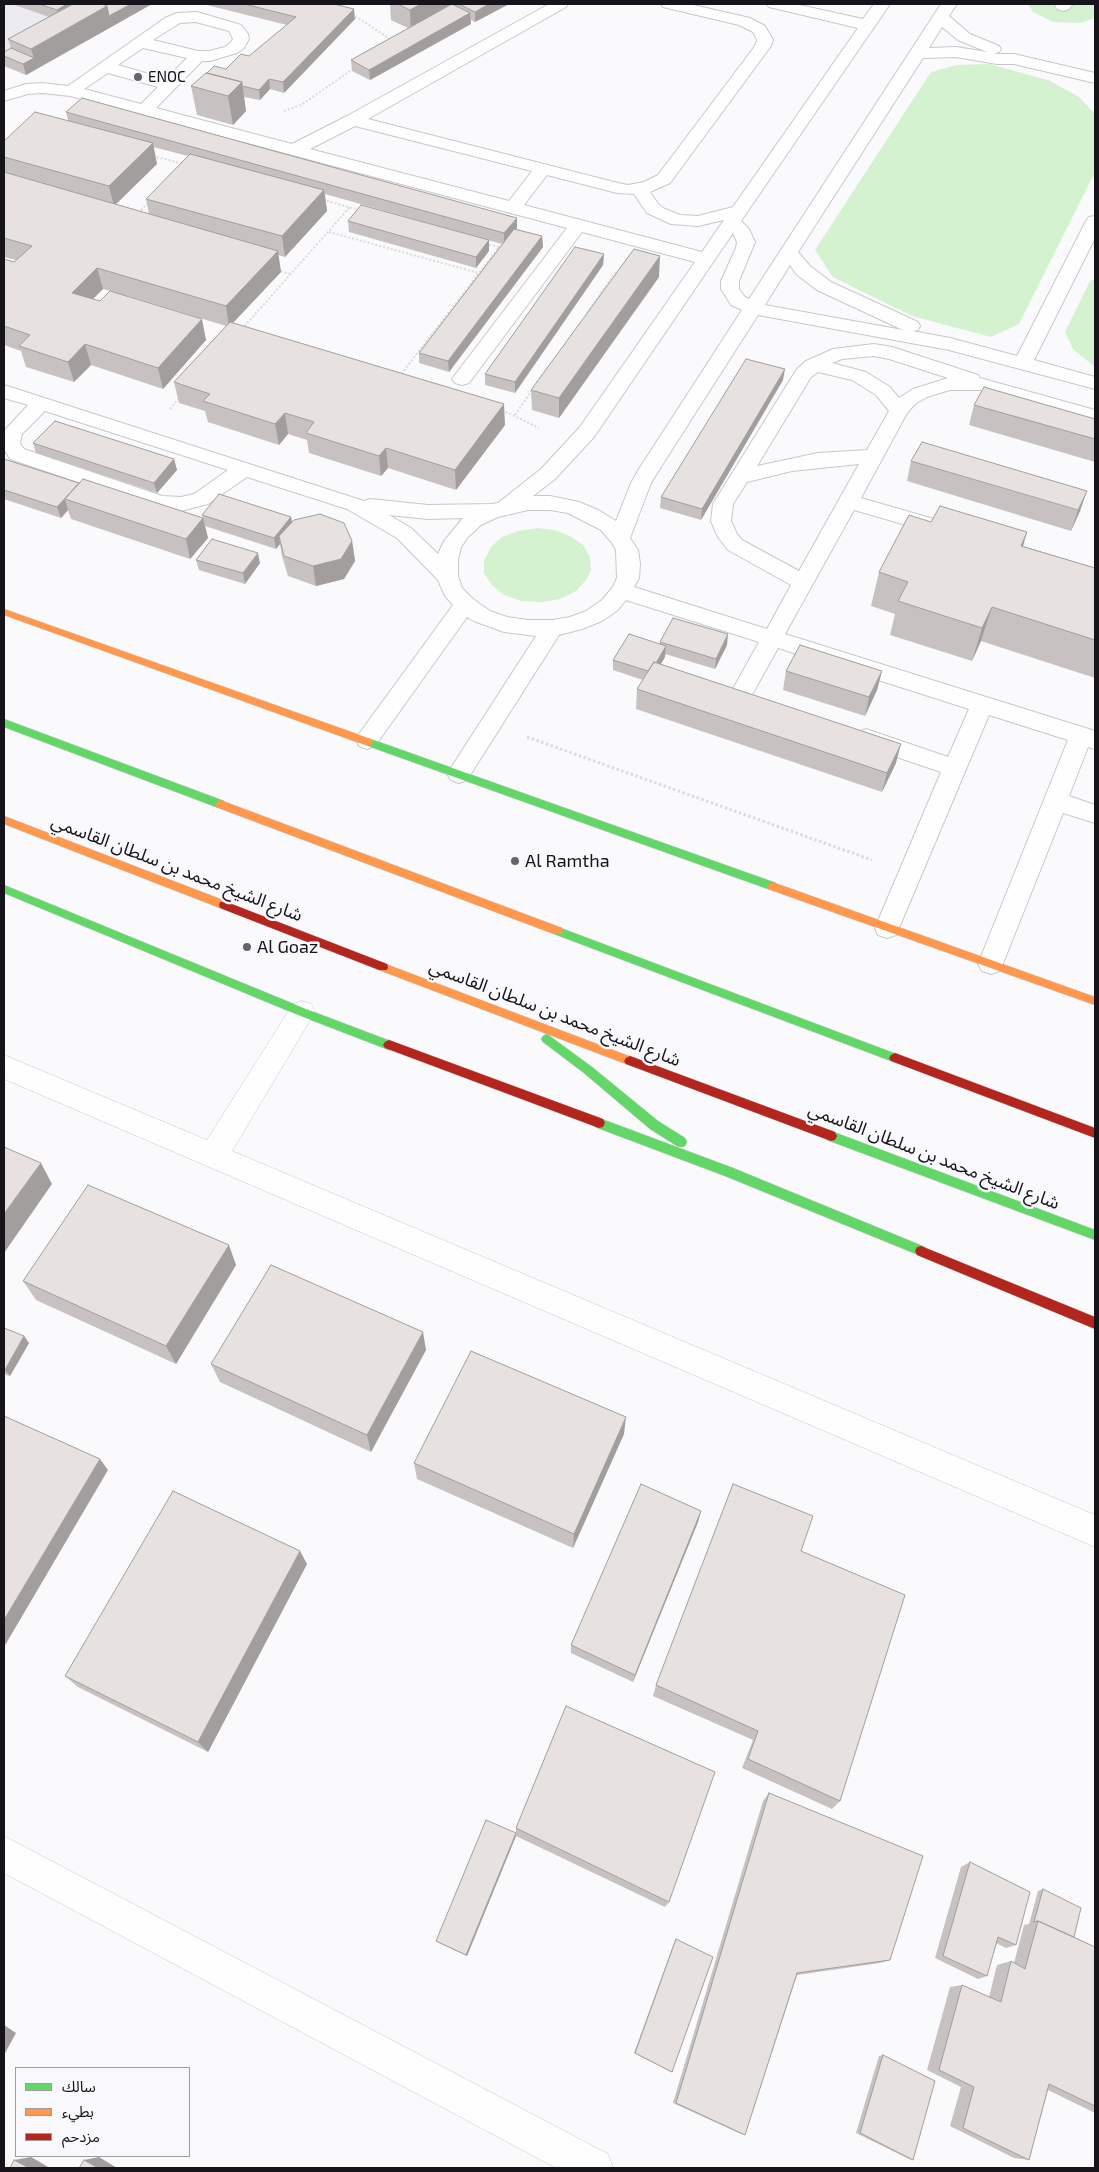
<!DOCTYPE html>
<html>
<head>
<meta charset="utf-8">
<style>
	body { margin:0 }
	#map { position:relative; width:1099px; height:2172px; overflow:hidden; background:#faf9fb; font-family:"Exo 2","Noto Sans Arabic",sans-serif }
	canvas { display:block }
	.frame { position:absolute; inset:0; border:5px solid #16131b; pointer-events:none }
	.legend { position:absolute; left:15px; top:2067px; width:175px; height:90px; box-sizing:border-box; background:#f9f8fc; border:1px solid #9e9ca2; margin:0; padding:6px 9px; list-style:none; font-size:15px; color:#16131b }
	.legend li { display:flex; align-items:center; gap:10px; height:25px }
	.legend b { width:25px; border:1px solid #9e9ca2 }
</style>
</head>
<body>
<div id="map">
<canvas width="1099" height="2172"></canvas>
<div class="frame"></div>
<ul class="legend">
<li><b style="height:6px;background:#63d668"></b>سالك</li>
<li><b style="height:6px;background:#ff974d"></b>بطيء</li>
<li><b style="height:6px;background:#b3261e"></b>مزدحم</li>
</ul>
</div>
<script>
const ctx = document.querySelector('canvas').getContext('2d');
ctx.lineJoin = 'round';
function fill(path, color) {
  ctx.fillStyle = color;
  ctx.fill(path, 'evenodd');
}
function poly(rows) {
  const path = new Path2D();
  for (const r of rows) {
    path.moveTo(r[0], r[1]);
    for (let i = 2; i < r.length; i += 2) path.lineTo(r[i], r[i + 1]);
  }
  return path;
}
function trace(path, color, width, dash) {
  ctx.strokeStyle = color;
  ctx.lineWidth = width;
  ctx.lineCap = dash ? 'butt' : 'round';
  ctx.setLineDash(dash || []);
  ctx.stroke(path);
}
function write(font, color, halo, rows, align = 'center') {
  ctx.font = font + ' "Exo 2","Noto Sans Arabic",sans-serif';
  ctx.lineWidth = 5;
  ctx.setLineDash([]);
  ctx.textBaseline = 'middle';
  ctx.strokeStyle = halo;
  ctx.fillStyle = color;
  for (const [text, x, y, turn = 0] of rows) {
    ctx.save();
    ctx.translate(x, y);
    ctx.rotate((+turn || 0) * Math.PI / 180);
    ctx.textAlign = isNaN(turn) ? turn : align;
    if (halo) ctx.strokeText(text, 0, 0);
    ctx.fillText(text, 0, 0);
    ctx.restore();
  }
}
const built = poly([
	[4,4,107,4,4,62]
]);
const green = poly([
	[1028,4,1095,4,1095,18,1080,23,1053,22,1033,12],
	[989,64,1048,80,1079,97,1095,114,1095,172,1019,324,991,337,912,316,833,277,815,250,931,72,957,65],
	[1095,279,1095,367,1073,349,1065,332,1090,281],
	[537,528,555,530,570,536,583,545,590,557,591,570,586,580,576,591,560,599,542,602,521,601,504,595,492,585,484,573,484,561,491,547,502,537,518,531]
]);
const pathFar1 = poly([
	[351,16,360,19,393,41],
	[284,111,301,105,353,69],
	[153,156,184,164],
	[323,200,360,210],
	[138,213,149,202],
	[329,232,479,273],
	[277,270,290,274],
	[587,313,617,271],
	[242,329,350,207],
	[399,377,499,247,487,244],
	[170,409,180,397],
	[502,410,539,428],
	[515,415,533,389]
]);
const path = poly([
	[527,737,872,860]
]);
const lane = poly([
	[549,4,568,4,566,7,368,119,618,183,628,185,644,182,658,175,755,46,757,40,753,32,739,25,663,7,661,4,689,4,750,18,765,26,773,40,771,46,670,183,650,192,659,205,665,209,680,215,698,216,733,207,858,28,769,7,767,4,795,4,863,19,874,4,890,4,741,221,749,229,755,242,739,281,739,289,745,297,749,299,941,4,957,4,949,16,970,34,999,46,1001,49,999,52,994,54,1014,54,1095,73,1095,83,1014,64,997,64,956,57,923,58,798,252,810,266,831,282,918,322,920,326,918,330,913,331,950,338,1017,356,1086,221,1089,217,1095,216,1095,238,1034,360,1095,377,1095,389,949,350,758,315,659,470,651,483,630,538,638,550,640,564,639,578,634,587,767,629,791,585,728,550,718,537,711,521,713,504,797,369,806,361,833,349,874,344,892,347,978,375,980,378,1095,410,1095,422,983,390,950,390,927,397,915,404,907,413,861,498,948,523,951,528,948,533,941,535,854,510,785,634,1095,731,1095,749,1088,747,1069,796,1095,805,1095,823,1063,813,1000,971,991,974,982,971,978,964,1068,740,989,715,899,928,896,935,887,938,878,935,875,928,941,772,858,744,855,738,858,732,866,729,948,757,969,709,778,648,748,702,740,704,732,702,729,696,759,642,626,600,618,610,602,621,582,629,559,635,467,780,459,783,451,780,447,774,536,636,504,632,474,621,467,617,375,746,367,749,359,746,356,740,359,734,453,605,445,596,438,580,397,538,347,509,247,477,208,504,181,511,160,510,10,459,4,449,4,431,28,405,4,398,4,385,364,501,370,499,428,505,491,504,498,503,541,469,580,427,695,262,582,232,469,383,462,385,455,383,452,379,455,375,567,228,70,96,42,93,28,94,4,101,4,91,26,84,42,83,68,86,165,18,177,13,197,12,241,25,248,34,249,39,244,48,237,53,210,61,202,61,156,108,292,144,347,116,549,4],
	[196,22,229,31,233,39,231,42,225,47,209,51,198,51,153,40,180,23,196,22],
	[942,27,958,40,987,52,956,47,929,48,942,27],
	[143,48,187,58,166,79,118,65,143,48],
	[108,73,158,87,141,104,84,89,108,73],
	[355,126,532,171,509,201,310,149,355,126],
	[547,175,617,193,634,194,647,213,671,224,698,226,724,220,702,252,524,205,547,175],
	[733,233,737,242,736,248,721,281,721,289,731,305,742,310,639,469,631,483,616,521,598,510,579,502,550,496,533,496,555,479,594,437,733,233],
	[790,265,796,274,817,290,903,330,765,305,790,265],
	[874,356,889,359,948,378,913,389,899,398,890,387,866,372,832,363,842,359,874,356],
	[818,372,852,380,876,395,889,411,867,450,818,453,757,466,811,377,818,372],
	[45,411,228,470,194,494,181,497,162,496,24,449,20,443,22,434,45,411],
	[859,464,799,571,742,540,737,534,731,521,733,504,747,482,792,471,859,464],
	[528,510,550,510,568,513,601,530,612,543,616,550,617,578,613,587,602,600,586,611,570,617,552,620,528,620,507,617,490,611,473,599,462,588,458,576,458,560,461,547,468,537,481,525,498,517,528,510],
	[389,515,428,519,463,518,444,541,438,554,411,528,389,515],
	[1057,4,1073,4,1069,9,1063,11,1057,9,1055,6,1057,4]
]);
const street = poly([
	[302,1001,311,1004,315,1012,232,1151,1095,1515,1095,1547,4,1079,4,1055,207,1140,293,1004,302,1001],
	[4,1836,608,2154,613,2168,556,2168,4,1873,4,1836]
]);
const fast = poly([
	[4,719,224,801,225,804,220,808,216,807,4,727,4,719],
	[368,738,776,883,777,886,776,889,768,889,365,745,363,742,368,738],
	[4,885,306,1009,393,1042,395,1045,393,1048,389,1050,298,1015,4,893,4,885],
	[558,927,899,1055,901,1058,899,1061,891,1061,554,934,553,931,554,928,558,927],
	[547,1034,592,1067,658,1121,685,1138,687,1142,685,1146,681,1147,677,1146,650,1129,584,1073,543,1042,541,1039,543,1036,547,1034],
	[599,1118,733,1168,925,1247,927,1251,925,1255,921,1256,725,1176,595,1127,593,1123,595,1119,599,1118],
	[831,1131,1095,1230,1095,1240,827,1140,825,1136,827,1132,831,1131]
]);
const slow = poly([
	[4,609,371,739,373,742,371,745,365,745,4,615,4,609],
	[220,800,562,928,563,931,562,934,554,934,216,807,215,804,220,800],
	[4,816,228,902,229,905,228,908,220,908,4,824,4,816],
	[772,882,1095,997,1095,1005,768,889,767,886,772,882],
	[383,963,634,1058,636,1061,634,1064,626,1064,379,970,378,967,379,964,383,963]
]);
const jam = poly([
	[224,901,387,964,388,967,387,970,379,970,220,908,219,905,220,902,224,901],
	[389,1040,603,1119,605,1123,603,1127,599,1128,385,1048,383,1045,385,1042,389,1040],
	[895,1053,1095,1128,1095,1138,891,1061,889,1058,891,1055,895,1053],
	[630,1056,835,1132,837,1136,835,1140,831,1141,626,1064,624,1061,626,1058,630,1056],
	[921,1246,1095,1317,1095,1329,917,1255,915,1251,917,1247,921,1246]
]);
const wall = poly([
	[12,4,152,4,26,75,4,66,4,52,11,48,8,39,49,17],
	[203,4,334,4,355,19,284,93,270,89,260,100,244,97,246,111,233,125,197,115,191,86,207,73,226,69,249,56,287,25],
	[390,4,509,4,475,22,471,20,471,24,370,80,352,71,351,60,408,28,391,20],
	[66,112,517,228,516,229,542,236,543,247,449,372,419,363,419,353,502,244,325,194,327,211,285,257,278,255,281,272,233,323,505,425,456,490,388,468,381,476,309,453,307,440,288,434,279,445,208,422,205,411,179,403,174,382,226,326,125,295,206,340,163,389,91,365,74,382,26,367,21,351,4,345,4,259,14,262,16,260,4,257,4,141,68,120],
	[153,147,188,156,146,199,149,214,116,204,157,164],
	[103,289,110,291,100,301,92,299],
	[348,221,489,240,489,251,476,268,349,232],
	[604,254,603,265,515,393,485,385,485,374],
	[659,277,559,418,532,410,531,390],
	[783,380,701,520,660,508,661,497],
	[974,405,1095,419,1095,462,969,425],
	[33,443,174,459,177,470,157,493,36,453],
	[4,459,79,483,203,518,202,515,291,517,292,522,352,541,355,561,344,579,316,586,288,576,282,556,280,544,276,549,205,526,208,538,190,559,71,519,68,510,61,518,4,499],
	[911,461,1080,511,1071,531,907,481],
	[1027,532,1023,546,1095,568,1095,678,981,641,972,661,890,635,895,614,871,606,879,572],
	[196,560,260,563,245,584,199,570],
	[660,642,727,645,715,669,665,654,665,657,661,664,896,763,882,792,636,709,637,689,643,680,613,670,613,660,660,644],
	[786,671,882,671,877,690,865,716,783,690],
	[236,1265,176,1364,36,1300,23,1281],
	[4,1328,24,1336,29,1343,10,1376,4,1374],
	[426,1350,371,1452,220,1382,211,1364],
	[624,1434,573,1548,417,1479,414,1463],
	[701,1511,698,1522,633,1682,571,1653,571,1645],
	[801,1551,840,1801,832,1809,742,1768,753,1740,653,1696,656,1685],
	[307,1564,208,1752,78,1687,65,1676],
	[769,1793,890,1960,880,1963,797,1975,745,2135,739,2133,673,2103,763,1801],
	[516,1828,669,1902,665,1907,516,1836,467,1956,437,1942,436,1941,516,1833],
	[970,1862,1016,1945,1006,1948,996,1943,987,1976,978,1979,935,1958,961,1867],
	[1043,1889,1074,1937,1095,1947,1095,2113,1048,2090,1029,2160,1014,2158,950,2126,961,2087,927,2070,950,1987,962,1985,989,1997,997,1965,1011,1961,1014,1963,1024,1925,1029,1924,1038,1891],
	[676,1939,672,2072,671,2072,634,2053,675,1940],
	[883,2055,913,2160,909,2159,856,2133,879,2056]
]);
const shadedWall = poly([
	[67,4,78,4,60,21,57,10],
	[131,4,152,4,26,75,23,64,34,58,31,49,107,6],
	[421,4,457,4,457,5,411,30,410,10],
	[489,4,509,4,475,22,475,12],
	[354,9,355,19,284,93,283,82],
	[470,13,471,24,370,80,369,70],
	[269,79,270,89,260,100,259,90],
	[242,82,246,111,233,125,228,96],
	[153,143,157,164,114,206,109,186],
	[324,190,327,211,285,257,282,236],
	[517,218,517,228,504,244,504,233],
	[542,236,543,247,449,372,448,361],
	[489,240,489,251,476,268,476,257],
	[278,251,281,272,229,327,226,306],
	[604,254,603,265,515,393,515,382],
	[660,256,659,277,559,418,559,398],
	[97,268,103,289,78,314,72,293],
	[202,319,206,340,163,389,158,368],
	[85,344,91,365,74,382,68,362],
	[785,369,783,380,701,520,702,509],
	[504,404,505,425,456,490,455,470],
	[285,413,288,434,279,445,275,424],
	[386,448,388,468,381,476,379,456],
	[174,459,177,470,157,493,154,483],
	[1087,491,1080,511,1071,531,1078,510],
	[65,499,68,510,61,518,57,507],
	[291,517,293,527,279,536,280,544,276,549,274,538],
	[203,518,208,538,190,559,186,539],
	[1027,532,1017,566,1021,546],
	[352,541,355,561,344,579,316,586,313,566],
	[258,553,260,563,245,584,243,573],
	[992,607,981,641,972,661,982,628],
	[728,634,727,645,715,669,716,659],
	[666,646,665,657,650,682,651,672],
	[882,671,877,690,865,716,869,697],
	[901,744,896,763,882,792,887,773],
	[41,1163,52,1184,4,1253,4,1214],
	[229,1245,236,1265,176,1364,166,1346],
	[423,1332,426,1350,371,1452,367,1435],
	[24,1336,29,1343,10,1376,5,1370],
	[626,1417,624,1434,573,1548,574,1534],
	[100,1459,108,1470,4,1647,4,1620],
	[701,1511,698,1522,633,1682,635,1675],
	[300,1551,307,1564,208,1752,198,1742],
	[516,1833,516,1836,467,1956,466,1955],
	[4,2025,16,2033,4,2055],
	[31,2157,50,2168,29,2168,14,2160],
	[99,2157,117,2168,98,2168,84,2160]
]);
const building = poly([
	[39,4,67,4,57,10,39,4],
	[73,4,103,4,107,6,31,49,8,39,73,4],
	[103,4,131,4,109,16,107,6,103,4],
	[244,4,334,4,354,9,283,82,269,79,259,90,242,86,242,82,207,73,214,66,226,69,241,54,249,56,296,17,244,4],
	[398,4,421,4,410,10,398,4],
	[452,4,470,13,369,70,351,60,452,4],
	[459,4,489,4,475,12,459,4],
	[11,48,34,58,23,64,4,56,4,52,11,48],
	[206,73,242,82,228,96,191,86,206,73],
	[82,98,517,218,504,233,66,112,82,98],
	[35,112,153,143,109,186,4,157,4,141,35,112],
	[190,154,324,190,282,236,146,199,190,154],
	[4,172,278,251,226,306,97,268,72,293,100,301,110,291,202,319,158,368,85,344,68,362,19,346,30,335,4,326,4,259,14,262,32,246,4,238,4,172],
	[361,205,489,240,476,257,348,221,361,205],
	[514,229,542,236,448,361,419,353,514,229],
	[575,247,604,254,515,382,485,374,575,247],
	[634,249,660,256,559,398,531,390,634,249],
	[230,322,504,404,455,470,386,448,379,456,306,433,314,422,285,413,275,424,203,401,210,394,174,382,230,322],
	[746,359,785,369,702,509,661,497,746,359],
	[984,387,1095,419,1095,439,974,405,984,387],
	[55,421,174,459,154,483,33,443,55,421],
	[922,442,1087,491,1078,510,911,461,922,442],
	[4,459,79,483,57,507,4,490,4,459],
	[83,479,203,518,186,539,65,499,83,479],
	[219,494,291,517,274,538,202,515,219,494],
	[940,506,1027,532,1021,546,1095,568,1095,640,992,607,982,628,898,601,908,582,879,572,909,515,931,522,940,506],
	[320,514,344,523,352,541,341,559,313,566,284,556,279,536,294,520,320,514],
	[212,539,258,553,243,573,196,560,212,539],
	[673,618,728,634,716,659,660,642,673,618],
	[629,634,666,646,656,663,654,662,648,671,613,660,629,634],
	[800,645,882,671,869,697,786,671,800,645],
	[654,662,901,744,887,773,637,689,654,662],
	[4,1147,41,1163,4,1214,4,1147],
	[88,1185,229,1245,166,1346,23,1281,88,1185],
	[271,1265,423,1332,367,1435,211,1364,271,1265],
	[4,1328,24,1336,5,1370,4,1369,4,1328],
	[471,1351,626,1417,574,1534,414,1463,471,1351],
	[4,1416,100,1459,4,1620,4,1416],
	[641,1484,701,1511,635,1675,571,1645,641,1484],
	[733,1484,813,1516,801,1551,905,1595,840,1801,748,1759,758,1731,656,1685,733,1484],
	[173,1491,300,1551,198,1742,65,1676,173,1491],
	[566,1706,715,1772,669,1902,516,1828,566,1706],
	[769,1793,923,1856,890,1960,797,1973,745,2135,676,2103,769,1793],
	[486,1820,516,1833,466,1955,436,1941,486,1820],
	[970,1862,1030,1892,1016,1945,998,1937,987,1976,943,1956,970,1862],
	[1043,1889,1081,1908,1074,1937,1038,1921,1034,1922,1043,1889],
	[1038,1921,1095,1947,1095,2106,1049,2084,1029,2160,963,2128,974,2087,939,2070,962,1985,1001,2002,1011,1961,1025,1969,1038,1921],
	[676,1939,713,1957,672,2072,635,2053,676,1939],
	[883,2055,935,2081,913,2160,860,2133,883,2055],
	[14,2160,29,2168,10,2168,14,2160],
	[84,2160,98,2168,79,2168,84,2160]
]);
const markers = [
	[138,77,5,"#666469"],
	[515,861,5,"#666469"],
	[247,947,5,"#666469"]
];
const farPoinames = [
	["ENOC",148,77]
];
const poiNames = [
	["Al Ramtha",525,861],
	["Al Goaz",257,947]
];
const streetNames = [
	["شارع الشيخ محمد بن سلطان القاسمي",177,868,21],
	["شارع الشيخ محمد بن سلطان القاسمي",555,1013,21],
	["شارع الشيخ محمد بن سلطان القاسمي",934,1156,21]
];
fill(built, '#edebf2');
fill(green, '#d4f1d0');
trace(lane, '#c9c7cc', 2);
trace(street, '#c9c7cc', 1);
trace(fast, '#c9c7cc', 1);
trace(slow, '#c9c7cc', 1);
trace(jam, '#c9c7cc', 1);
trace(pathFar1, '#dbdbdc', 2, [2, 2]);
trace(path, '#dbdbdc', 3, [2.5, 2.5]);
fill(lane, '#fefefe');
fill(street, '#fefefe');
fill(fast, '#63d668');
fill(slow, '#ff974d');
fill(jam, '#b3261e');
fill(wall, '#c7c2c1');
fill(shadedWall, '#a29e9d');
fill(building, '#e7e2e0');
trace(building, '#a29e9d', 1);
for (const [x, y, r, color] of markers) {
  const dot = new Path2D();
  dot.arc(x, y, r, 0, 2 * Math.PI);
  ctx.fillStyle = color;
  ctx.fill(dot);
  trace(dot, '#f9f8fc', 2);
}
write('15px', '#16131b', '#f9f8fc', farPoinames, 'left');
write('18px', '#16131b', '#f9f8fc', poiNames, 'left');
write('18px', '#16131b', '#f9f8fc', streetNames);
</script>
</body>
</html>
